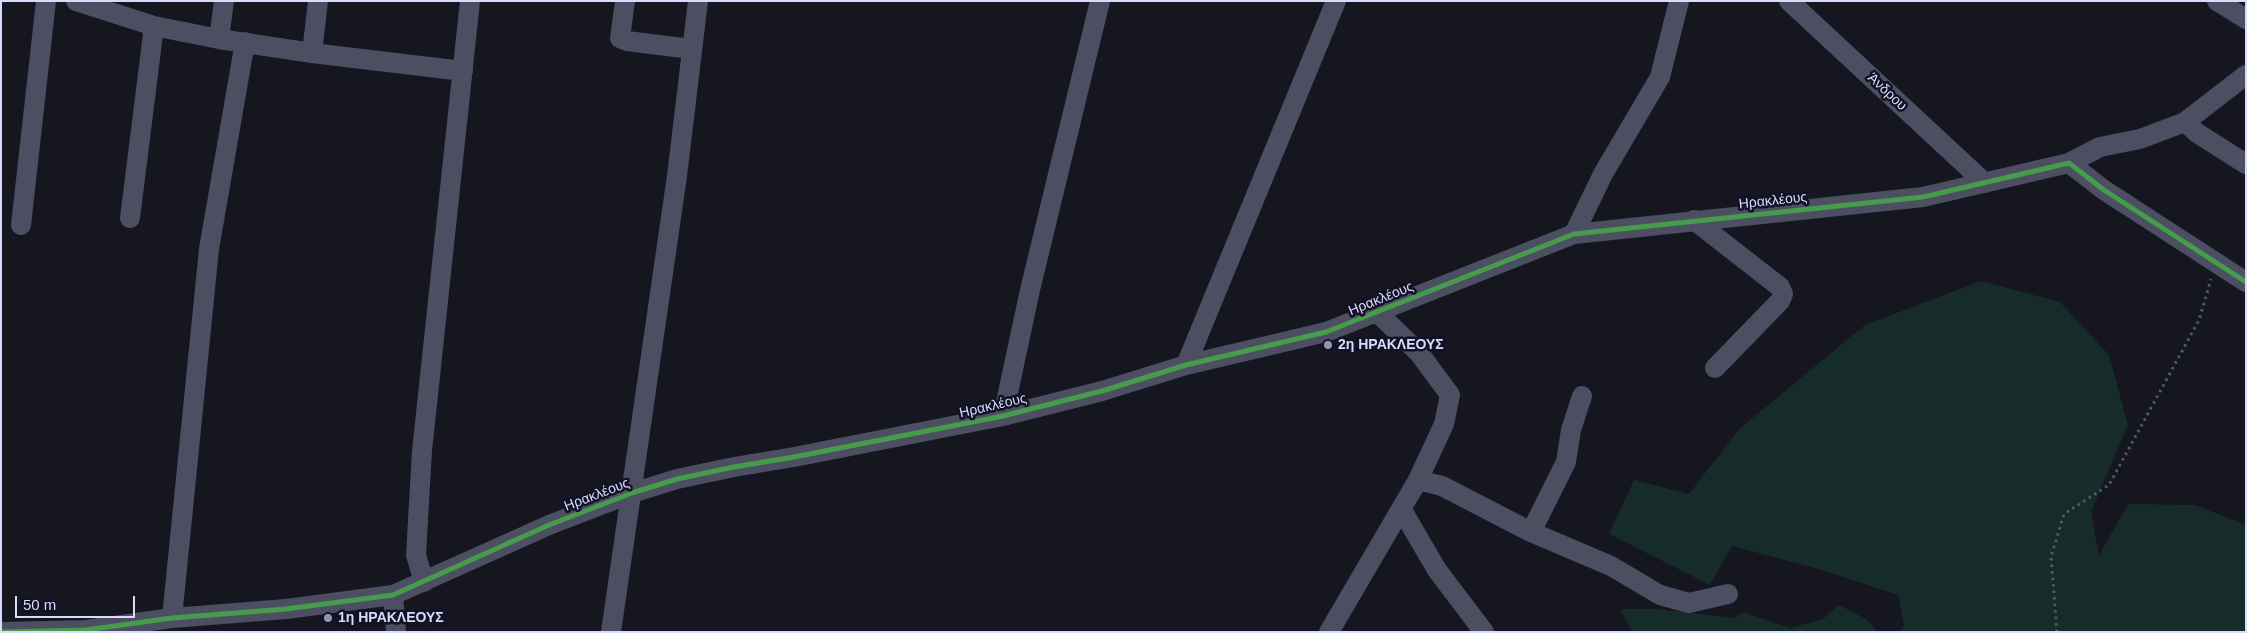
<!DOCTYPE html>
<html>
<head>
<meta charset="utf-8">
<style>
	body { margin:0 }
	#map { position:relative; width:2247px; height:633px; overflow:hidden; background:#161621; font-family:Arial,sans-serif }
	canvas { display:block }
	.frame { position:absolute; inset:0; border:2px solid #d9dafc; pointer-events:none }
	.scale { position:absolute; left:15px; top:596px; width:120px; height:22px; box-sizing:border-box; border:2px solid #d9dafc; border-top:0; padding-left:6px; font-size:15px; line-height:18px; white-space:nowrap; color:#d9dafc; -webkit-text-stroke:4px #121126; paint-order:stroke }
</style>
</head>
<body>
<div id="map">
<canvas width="2247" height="633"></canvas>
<div class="frame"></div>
<div class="scale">50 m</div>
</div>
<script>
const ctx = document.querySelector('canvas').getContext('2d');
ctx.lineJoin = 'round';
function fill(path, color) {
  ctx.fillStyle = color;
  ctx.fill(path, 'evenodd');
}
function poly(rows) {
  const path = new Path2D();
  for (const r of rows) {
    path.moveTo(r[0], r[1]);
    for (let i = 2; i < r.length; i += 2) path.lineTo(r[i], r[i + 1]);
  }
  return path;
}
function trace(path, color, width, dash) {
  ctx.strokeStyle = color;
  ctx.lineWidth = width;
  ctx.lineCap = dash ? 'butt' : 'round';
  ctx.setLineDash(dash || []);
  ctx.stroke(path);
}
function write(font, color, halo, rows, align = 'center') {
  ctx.font = font + ' Arial,sans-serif';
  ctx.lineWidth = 5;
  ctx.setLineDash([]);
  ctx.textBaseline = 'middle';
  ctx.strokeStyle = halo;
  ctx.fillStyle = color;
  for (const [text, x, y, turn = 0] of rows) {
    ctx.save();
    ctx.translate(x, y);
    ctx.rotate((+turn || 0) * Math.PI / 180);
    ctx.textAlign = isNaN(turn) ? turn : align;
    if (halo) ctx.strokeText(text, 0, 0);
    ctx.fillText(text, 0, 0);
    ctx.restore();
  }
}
const green = poly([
	[1981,281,2060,302,2109,355,2128,425,2091,512,2099,555,2128,504,2195,505,2246,525,2246,632,1899,632,1904,626,1898,595,1822,570,1732,546,1710,585,1609,534,1634,480,1689,494,1739,429,1865,325],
	[1839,605,1866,619,1878,632,1632,632,1620,609,1657,609,1735,618,1743,612,1790,628,1823,619]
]);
const path = poly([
	[2057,632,2051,557,2064,514,2109,485,2199,320,2211,279]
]);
const minor = poly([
	[76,1,154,26,219,39,312,53,463,71],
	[625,1,620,38,627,41,691,49],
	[1789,1,1985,183],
	[2217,1,2246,19],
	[219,39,224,1],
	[312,53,318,1],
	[2185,122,2197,133,2246,164],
	[2069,163,2100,147,2140,139,2185,122,2246,75],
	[130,218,154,26],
	[1694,220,1780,287,1783,294,1780,301,1715,368],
	[21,225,46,1],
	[1574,234,1603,174,1660,77,1679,1],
	[1186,365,1336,1],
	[1003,416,1030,290,1100,1],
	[1418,480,1442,486,1531,532,1611,566,1660,595,1689,603,1728,594],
	[1402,510,1437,570,1484,632],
	[1531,532,1566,462,1571,430,1582,396],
	[424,582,416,555,422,451,470,1],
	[393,595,396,632],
	[172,618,209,249,245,42],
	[3,632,86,630,172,618,286,609,393,595,549,525,632,493,677,479,734,467,794,457,1003,416,1102,391,1186,365,1326,332,1574,234,1923,197,2069,163,2104,190,2246,282],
	[611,632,677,176,698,1],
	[1329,632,1418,480,1444,424,1450,395,1419,353,1378,313]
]);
const cycleway = poly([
	[3,632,86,630,172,618,286,609,393,595,549,525,632,493,677,479,734,467,794,457,1003,416,1102,391,1186,365,1326,332,1574,234,1923,197,2069,163,2104,190,2246,282]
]);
const markers = [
	[1328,345,5,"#9595af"],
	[328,618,5,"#9595af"]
];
const streetNames = [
	["Άνδρου",1887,92,43],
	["Ηρακλέους",1773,201,-6],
	["Ηρακλέους",1381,299,-22],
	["Ηρακλέους",993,406,-13],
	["Ηρακλέους",597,495,-21]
];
const poiNames = [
	["2η ΗΡΑΚΛΕΟΥΣ",1338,345],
	["1η ΗΡΑΚΛΕΟΥΣ",338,618]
];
fill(green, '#152c29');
trace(path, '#4c5c65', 3, [2.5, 4]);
trace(minor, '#4c4e61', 20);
trace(cycleway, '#469c4c', 5);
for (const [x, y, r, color] of markers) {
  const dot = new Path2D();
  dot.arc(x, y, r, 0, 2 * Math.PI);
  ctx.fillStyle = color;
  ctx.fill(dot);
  trace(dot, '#121126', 2);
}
write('14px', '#d9dafc', '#121126', streetNames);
write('bold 14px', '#d9dafc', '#121126', poiNames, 'left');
</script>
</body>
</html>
